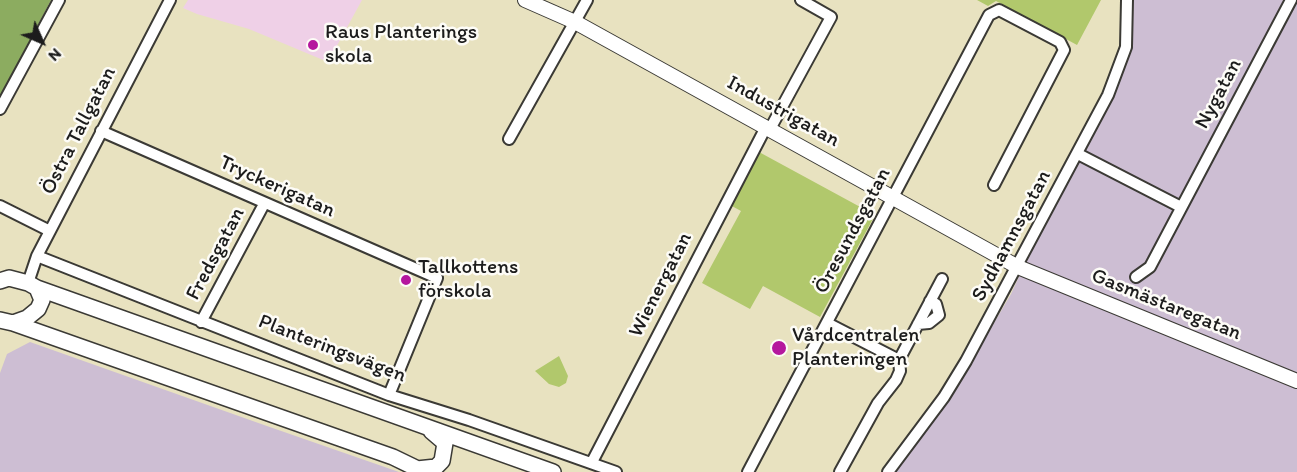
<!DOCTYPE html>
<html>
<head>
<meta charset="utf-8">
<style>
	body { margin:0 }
	#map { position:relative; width:1297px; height:472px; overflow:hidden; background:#e8e2c0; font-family:Itim,sans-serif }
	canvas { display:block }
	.north { position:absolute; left:12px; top:12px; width:60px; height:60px; -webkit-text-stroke:4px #fdfcf7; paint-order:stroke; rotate:135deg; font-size:16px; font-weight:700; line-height:24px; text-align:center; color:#1c1c1c }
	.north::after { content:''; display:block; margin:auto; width:21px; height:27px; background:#1c1c1c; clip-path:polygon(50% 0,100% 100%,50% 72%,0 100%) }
</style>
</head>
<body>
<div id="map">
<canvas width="1297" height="472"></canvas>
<div class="north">N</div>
</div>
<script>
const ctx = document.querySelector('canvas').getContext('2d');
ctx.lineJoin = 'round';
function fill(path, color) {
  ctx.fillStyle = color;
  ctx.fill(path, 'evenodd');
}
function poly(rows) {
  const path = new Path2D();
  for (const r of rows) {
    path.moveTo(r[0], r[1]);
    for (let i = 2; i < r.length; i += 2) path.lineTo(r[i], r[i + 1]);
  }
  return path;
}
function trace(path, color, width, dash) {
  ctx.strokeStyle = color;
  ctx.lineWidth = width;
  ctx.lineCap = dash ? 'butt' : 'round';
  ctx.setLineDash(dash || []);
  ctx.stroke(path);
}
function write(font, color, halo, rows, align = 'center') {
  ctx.font = font + ' Itim,sans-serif';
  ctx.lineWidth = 5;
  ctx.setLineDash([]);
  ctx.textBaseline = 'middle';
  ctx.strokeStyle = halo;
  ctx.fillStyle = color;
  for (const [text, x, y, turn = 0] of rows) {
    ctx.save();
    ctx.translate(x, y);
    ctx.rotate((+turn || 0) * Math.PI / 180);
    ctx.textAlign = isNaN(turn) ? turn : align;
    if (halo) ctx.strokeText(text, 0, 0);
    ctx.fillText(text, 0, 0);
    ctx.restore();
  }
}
const built = poly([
	[188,0,362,0,328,62,249,29,197,14,183,8]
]);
const industrial = poly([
	[1131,0,1297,0,1297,472,895,472,949,400,971,362,1011,294,1030,252,1112,97,1130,48],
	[30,342,264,425,399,472,0,472,0,373,7,354]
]);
const green = poly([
	[977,0,1101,0,1077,45,996,1,988,6],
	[759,152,875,215,820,317,763,286,750,309,702,283,741,211,730,205],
	[559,356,568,376,566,383,559,387,549,384,535,371]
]);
const forest = poly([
	[0,0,51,0,0,97]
]);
const minor = poly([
	[0,109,59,0],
	[770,129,831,17,801,0],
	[101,131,437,278,389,395],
	[509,139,587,0],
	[1078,154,1181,207],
	[0,206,50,231],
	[37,256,389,395,469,420,616,472],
	[1136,277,1150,267,1291,0],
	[28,283,37,256,170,0],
	[201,322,264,204],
	[827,323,899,360],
	[918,324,929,323,939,315,936,304,930,301],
	[592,462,766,127],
	[748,472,989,15,999,10,1060,42,1064,50,994,185],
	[840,472,878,403,896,380,900,371,899,360,942,279],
	[888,472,944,397,966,361,1108,95,1126,47,1127,0]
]);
const tertiary = poly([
	[525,0,575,22,1018,267,1297,381]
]);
const secondary = poly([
	[0,281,9,278,28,283,37,288,42,300,38,309,27,318,13,323,0,320],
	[37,288,553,472],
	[13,323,393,457,424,472],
	[417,469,436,467,442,461,445,443,431,431]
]);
const markers = [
	[313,45,6,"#b5179e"],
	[406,280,6,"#b5179e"],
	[779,348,8,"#b5179e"]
];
const poiNames = [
	["Raus Planterings",325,33],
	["skola",325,57],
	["Tallkottens",418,268],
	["förskola",418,292],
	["Vårdcentralen",792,336],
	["Planteringen",792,360]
];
const streetNames = [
	["Nygatan",1219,94,-62],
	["Industrigatan",783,112,29],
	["Östra Tallgatan",79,131,-63],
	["Tryckerigatan",277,187,24],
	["Öresundsgatan",853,231,-62],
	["Sydhamnsgatan",1012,236,-62],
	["Fredsgatan",216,254,-62],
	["Wienergatan",661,285,-63],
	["Gasmästaregatan",1166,305,22],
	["Planteringsvägen",332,349,21]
];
fill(built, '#efd0e7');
fill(industrial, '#cdbed3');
fill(green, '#b1c86c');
fill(forest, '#8cac60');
trace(minor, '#3b3a35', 14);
trace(tertiary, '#3b3a35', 16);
trace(secondary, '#3b3a35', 18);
trace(minor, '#fff', 10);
trace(tertiary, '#fff', 14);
trace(secondary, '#fff', 15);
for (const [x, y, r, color] of markers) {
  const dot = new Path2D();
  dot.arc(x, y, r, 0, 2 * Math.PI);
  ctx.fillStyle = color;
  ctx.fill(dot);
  trace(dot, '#fdfcf7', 2);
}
write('21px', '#1c1c1c', '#fdfcf7', poiNames, 'left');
write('21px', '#1c1c1c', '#fdfcf7', streetNames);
</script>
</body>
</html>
